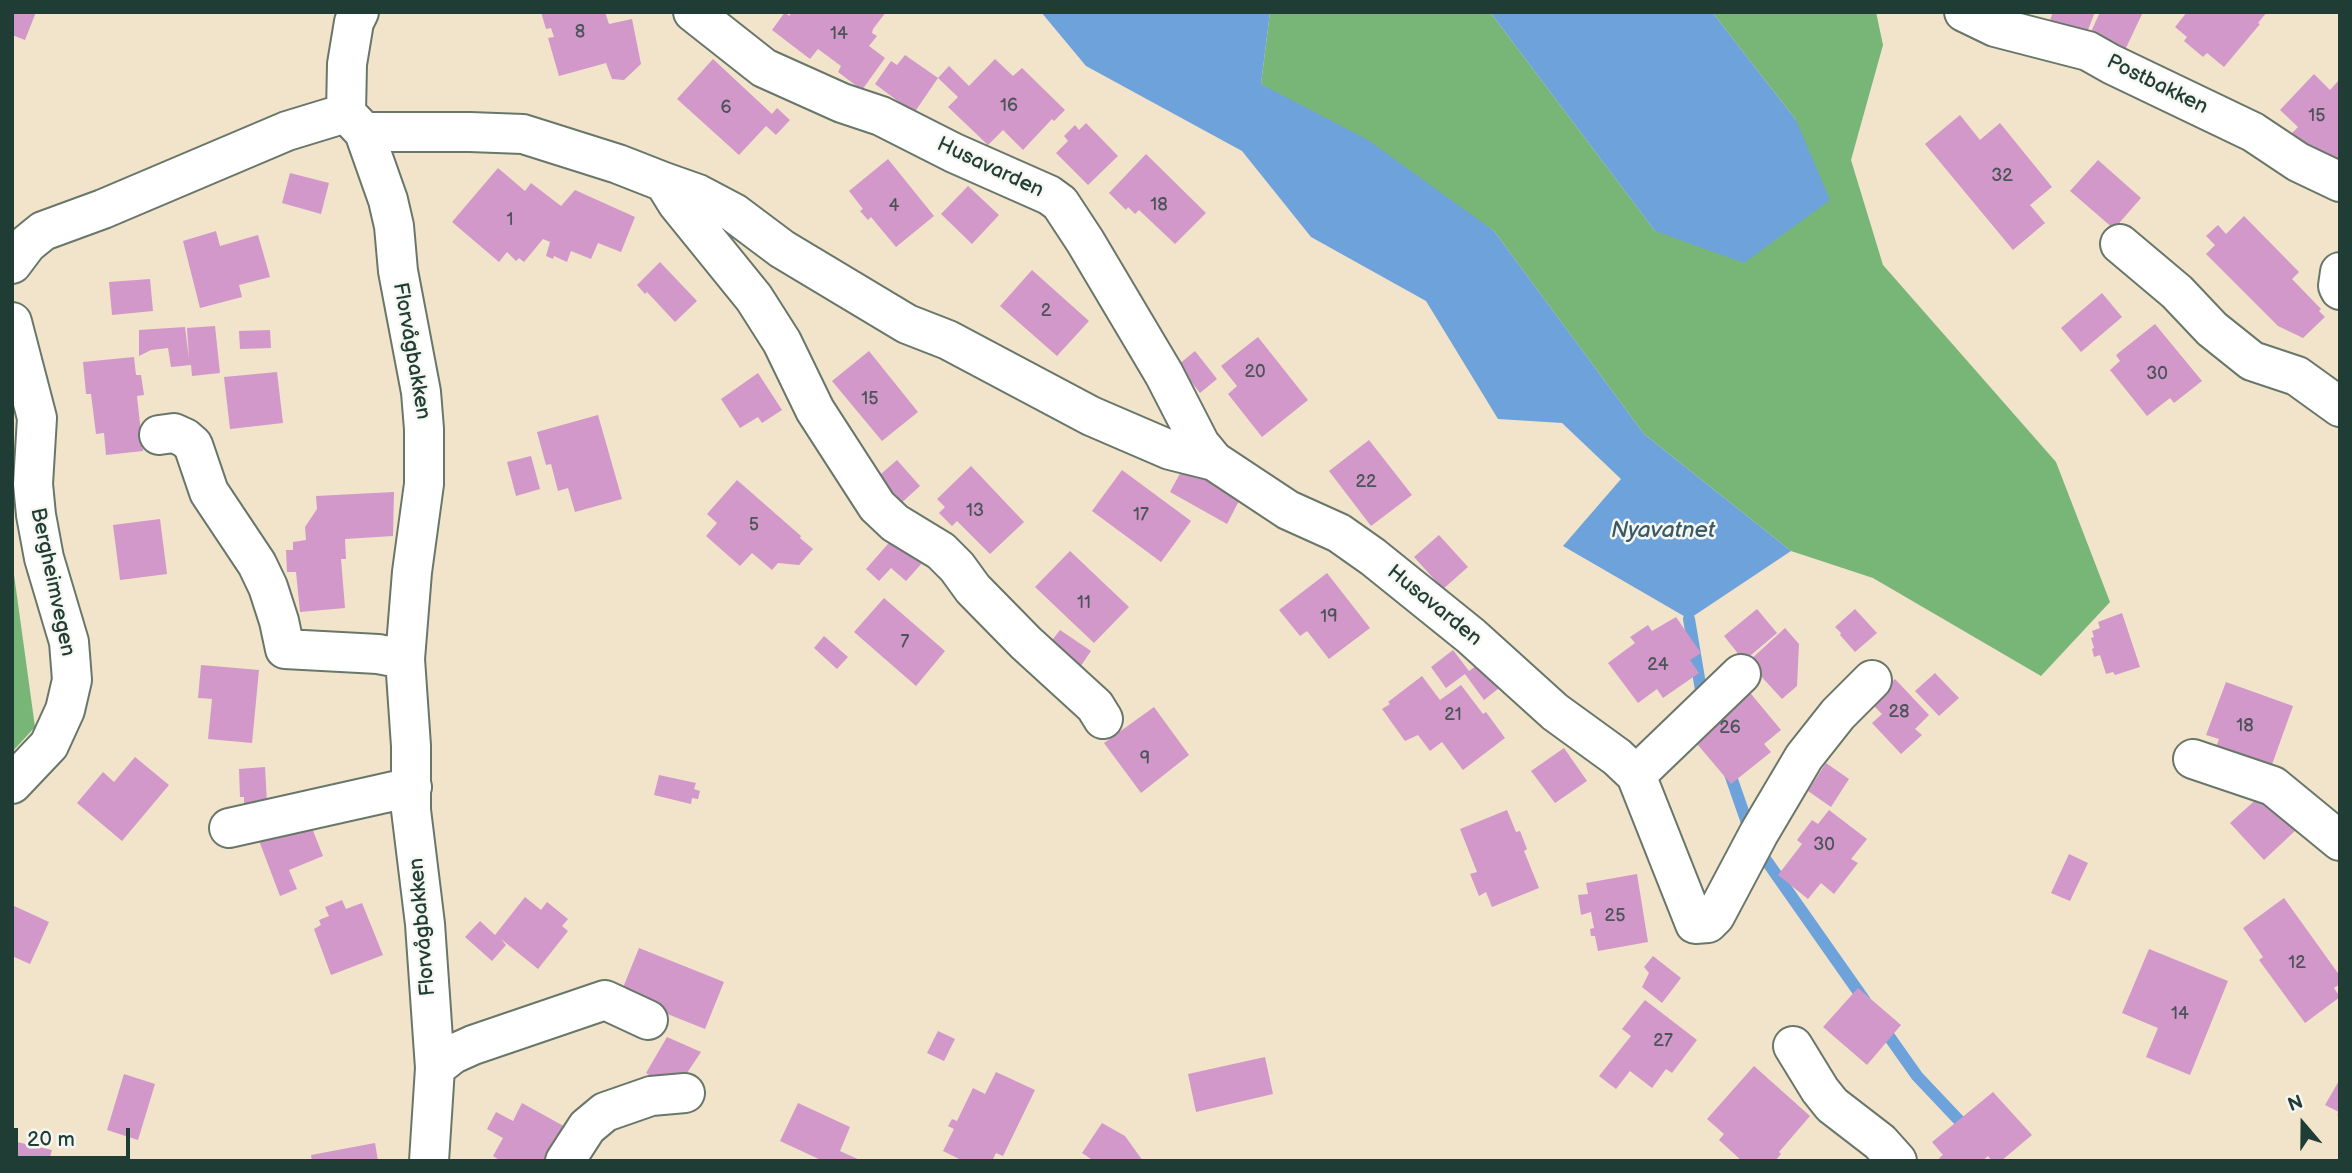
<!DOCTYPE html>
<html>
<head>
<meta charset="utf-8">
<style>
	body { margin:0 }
	#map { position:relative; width:2352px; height:1173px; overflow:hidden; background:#f1e4cb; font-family:"Balsamiq Sans",sans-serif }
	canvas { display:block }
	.frame { position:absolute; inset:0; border:14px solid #1f3d34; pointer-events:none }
	.north { position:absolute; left:2268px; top:1089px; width:70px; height:70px; -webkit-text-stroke:5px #f6f6f2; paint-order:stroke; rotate:340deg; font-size:19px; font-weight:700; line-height:28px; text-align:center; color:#1f3d34 }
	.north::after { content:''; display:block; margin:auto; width:24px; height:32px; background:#1f3d34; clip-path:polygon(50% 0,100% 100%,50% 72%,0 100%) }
	.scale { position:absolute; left:14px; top:1128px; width:116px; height:32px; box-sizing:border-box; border:4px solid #1f3d34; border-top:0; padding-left:9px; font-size:21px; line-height:24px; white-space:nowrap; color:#1f3d34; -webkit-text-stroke:5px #f6f6f2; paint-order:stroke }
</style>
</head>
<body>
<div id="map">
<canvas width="2352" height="1173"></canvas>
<div class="frame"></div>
<div class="north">N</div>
<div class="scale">20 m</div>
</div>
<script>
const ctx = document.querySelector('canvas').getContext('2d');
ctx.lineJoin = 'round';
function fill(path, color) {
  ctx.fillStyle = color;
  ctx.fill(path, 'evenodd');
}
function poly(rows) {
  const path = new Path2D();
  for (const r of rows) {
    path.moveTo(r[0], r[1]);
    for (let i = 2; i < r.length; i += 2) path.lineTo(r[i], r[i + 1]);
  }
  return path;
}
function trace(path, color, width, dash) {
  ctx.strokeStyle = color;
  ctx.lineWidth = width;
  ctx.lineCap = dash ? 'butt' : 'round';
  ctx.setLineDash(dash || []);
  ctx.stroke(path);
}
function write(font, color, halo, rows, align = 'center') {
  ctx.font = font + ' "Balsamiq Sans",sans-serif';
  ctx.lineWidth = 5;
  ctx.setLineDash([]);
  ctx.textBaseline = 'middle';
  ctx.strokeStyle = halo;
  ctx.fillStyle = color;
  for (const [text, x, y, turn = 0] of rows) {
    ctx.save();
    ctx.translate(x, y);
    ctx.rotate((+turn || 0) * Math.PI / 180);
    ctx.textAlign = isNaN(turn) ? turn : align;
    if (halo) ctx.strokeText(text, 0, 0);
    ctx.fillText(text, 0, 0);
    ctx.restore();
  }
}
const forest = poly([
	[1270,12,1490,12,1655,231,1796,120,1712,12,1876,12,1883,45,1851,160,1883,265,2056,462,2110,602,2041,676,1873,578,1791,551,1644,434,1494,231,1261,84],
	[12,560,35,727,12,752]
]);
const water = poly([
	[1041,12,1270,12,1261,84,1368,140,1494,231,1644,434,1791,551,1689,619,1563,546,1621,479,1562,423,1498,419,1426,301,1311,237,1242,151,1086,66],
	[1490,12,1712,12,1796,120,1830,200,1744,263,1655,231]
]);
const stream = poly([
	[1689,619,1701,690,1705,701],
	[1728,768,1754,843,1865,1001],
	[1881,1025,1917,1076,1970,1132]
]);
const building = poly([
	[12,12,36,12,25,40,12,35],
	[541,12,605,12,609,24,632,19,641,64,624,80,612,79,606,63,559,76,548,38,554,37,551,28,546,29],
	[785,12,789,16,792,12,886,12,873,29,872,33,877,36,869,46,885,58,862,90,838,72,841,66,818,49,810,59,772,30],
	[2053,12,2095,12,2082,45,2046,31],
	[2100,12,2143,12,2125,50,2090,34],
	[2187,12,2267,12,2258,23,2260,24,2224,67,2207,53,2203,57,2184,41,2187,37,2175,27],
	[905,55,938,78,949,66,969,86,995,59,1013,76,1022,68,1065,110,1054,121,1052,119,1023,150,1003,130,988,145,948,107,958,97,938,78,914,113,875,84,891,61,897,65],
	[713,59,772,114,777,108,790,120,776,135,766,126,739,155,677,99],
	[2314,74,2330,90,2340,79,2340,166,2284,141,2298,127,2280,110],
	[1960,115,1980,140,2000,123,2052,187,2030,205,2045,223,2013,250,1925,144],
	[1086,123,1118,156,1088,185,1056,153,1068,141,1064,136,1075,125,1079,130],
	[1146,154,1206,213,1175,244,1139,210,1135,214,1128,207,1126,210,1109,193],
	[888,159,934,216,896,247,871,217,868,220,860,211,863,209,849,191],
	[2098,160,2141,198,2114,229,2070,191],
	[498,168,525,191,531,183,561,206,575,190,635,217,621,252,598,243,591,259,571,251,567,262,554,256,553,259,546,256,550,242,543,239,524,262,519,258,516,261,507,252,499,262,452,222],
	[290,173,329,183,321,214,282,203],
	[968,186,999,215,972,244,941,214],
	[2244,216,2299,272,2292,279,2321,309,2319,311,2325,317,2303,338,2278,326,2206,254,2215,245,2206,236,2218,225,2226,234],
	[216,231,220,246,258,235,270,277,239,285,242,297,200,308,183,241],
	[660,262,697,301,675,322,647,292,645,294,637,285],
	[1032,270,1089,321,1057,356,1000,306],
	[150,279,153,311,112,315,109,282],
	[2102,293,2122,317,2081,352,2061,328],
	[2155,324,2202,381,2174,403,2170,398,2147,416,2110,370,2120,361,2116,355],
	[215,326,220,373,192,376,191,365,171,367,168,348,151,350,139,356,139,330,185,327,189,359,187,328],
	[270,330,271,348,240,349,239,331],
	[1258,337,1308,400,1262,437,1228,394,1237,386,1221,366],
	[869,351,918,412,882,441,832,381],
	[1195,351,1217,379,1200,393,1178,365],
	[134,357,136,375,141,375,144,395,137,396,143,451,106,455,104,433,96,434,91,394,86,394,83,362],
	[277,372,283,423,230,429,224,377],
	[758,373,782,410,762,423,758,417,740,428,721,399],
	[598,415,622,499,575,512,568,488,558,491,551,464,546,465,537,432],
	[1369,440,1412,495,1371,526,1329,471],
	[531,456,540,489,516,496,507,462],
	[897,460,920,486,898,506,874,480],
	[971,466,1024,522,990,554,957,521,952,526,939,513,945,507,937,499],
	[1184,466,1241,497,1227,524,1170,492],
	[1122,470,1191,521,1161,562,1092,511],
	[737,480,801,536,800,538,813,549,799,565,778,563,772,570,752,553,740,566,706,536,717,523,707,514],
	[394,492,393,536,345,539,346,559,341,559,345,608,300,612,296,572,287,572,286,550,293,550,293,542,306,540,305,527,317,509,316,496],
	[160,519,167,574,120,580,113,525],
	[1439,535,1468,567,1443,589,1414,557],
	[894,537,923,562,906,581,891,568,879,581,866,569],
	[1070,551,1129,607,1094,643,1035,587],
	[1327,573,1370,628,1329,659,1307,631,1300,636,1279,610],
	[884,598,945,651,916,686,854,632],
	[1757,609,1777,633,1744,661,1724,636],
	[1855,609,1877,633,1855,652,1840,635,1841,633,1835,627],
	[2122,613,2140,667,2115,675,2113,672,2106,674,2100,655,2094,657,2092,649,2094,648,2091,638,2094,637,2092,631,2100,628,2098,622],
	[1676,617,1701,653,1690,660,1699,673,1663,698,1657,689,1638,703,1608,663,1635,643,1630,637,1648,625,1652,631],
	[1785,628,1799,644,1797,686,1782,699,1748,662],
	[1060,630,1091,651,1078,670,1046,648],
	[824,636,848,657,837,669,814,648],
	[1453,650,1469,671,1484,660,1508,681,1484,700,1465,674,1446,688,1431,667],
	[201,665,259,670,252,743,208,739,212,699,198,698],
	[1935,673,1959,698,1939,716,1915,691],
	[1422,676,1440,700,1461,685,1483,714,1486,712,1505,738,1463,770,1442,742,1430,751,1418,735,1405,741,1382,709,1390,704,1388,702],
	[1895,679,1929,715,1915,729,1922,735,1901,754,1872,723,1882,714,1870,702],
	[2226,682,2293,706,2270,770,2215,750,2219,739,2206,735],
	[1742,683,1781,730,1764,744,1771,752,1731,784,1692,738],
	[1154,707,1189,755,1141,793,1104,743],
	[1564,748,1587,781,1555,803,1531,771],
	[135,757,169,785,122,841,77,803,103,772,114,782],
	[1826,763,1849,779,1831,807,1808,791],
	[265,767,267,803,244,804,244,797,240,797,239,769],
	[659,775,696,783,694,789,700,791,698,799,692,798,691,804,654,795],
	[2262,794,2296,830,2264,860,2230,823],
	[1507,810,1516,832,1520,831,1527,849,1524,851,1539,888,1492,907,1486,892,1479,896,1470,874,1477,872,1460,829],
	[1829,810,1867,839,1851,859,1858,863,1834,894,1821,883,1808,899,1778,875,1802,844,1797,840,1812,820,1818,824],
	[308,818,323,856,289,870,297,889,280,896,258,838],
	[2069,854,2088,863,2070,901,2051,893],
	[1637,874,1648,942,1598,951,1595,936,1591,936,1590,929,1594,928,1591,912,1581,915,1578,895,1588,894,1586,883],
	[525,897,541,910,547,902,568,919,562,926,568,931,538,969,501,939,506,945,492,961,465,937,480,921,495,935],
	[2284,898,2340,976,2340,984,2334,988,2340,997,2305,1023,2259,960,2263,957,2243,928],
	[342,900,346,909,362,903,383,955,331,975,314,929,321,925,319,920,329,916,325,907],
	[12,905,49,922,30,964,12,956],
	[639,948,724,982,705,1029,620,995],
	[2149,949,2228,981,2190,1075,2146,1057,2158,1028,2122,1013],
	[1653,956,1681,978,1662,1003,1642,987,1649,973,1644,967],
	[1858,988,1901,1025,1867,1065,1823,1027],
	[1645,1000,1697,1040,1672,1073,1666,1069,1652,1088,1630,1071,1616,1089,1599,1076,1631,1036,1622,1029],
	[938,1031,955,1039,944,1061,927,1053],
	[667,1037,701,1052,675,1091,646,1073],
	[1265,1057,1273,1094,1196,1112,1188,1074],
	[1754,1066,1810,1116,1779,1152,1781,1154,1775,1161,1742,1161,1719,1140,1724,1134,1707,1119],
	[996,1072,1035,1090,1003,1156,996,1153,992,1161,963,1161,943,1151,954,1129,948,1126,952,1119,957,1121,973,1088,985,1094],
	[124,1074,155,1084,138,1140,107,1130],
	[2340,1079,2340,1117,2337,1115,2339,1112,2325,1105],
	[1993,1092,2032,1135,2001,1161,1992,1161,1988,1156,1982,1161,1942,1161,1939,1158,1943,1155,1932,1142],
	[522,1103,569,1129,551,1161,501,1161,493,1156,503,1138,487,1129,496,1112,513,1121],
	[798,1103,850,1127,840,1151,862,1161,823,1161,780,1141],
	[1102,1123,1125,1136,1143,1161,1094,1161,1082,1153],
	[17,1142,52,1150,49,1161,12,1161],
	[375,1143,378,1161,312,1161,311,1155]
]);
const minor = poly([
	[693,12,764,68,842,103,881,116,954,153,1049,195,1060,203,1085,241,1164,374,1200,444,1214,461],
	[1964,12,1995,27,2088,51,2111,64,2253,132,2298,162,2340,182],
	[346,113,364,132,388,200,394,226,398,271,421,392,424,429,424,484,412,572,405,659,411,746,411,810,425,924,435,1068,429,1161],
	[346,113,347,64,354,22,359,12],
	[364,132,470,132,523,134,618,164,664,182,677,203,754,298,782,342,815,410,877,506,895,523,941,551,957,567,973,589,1026,643,1095,706,1103,719],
	[664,182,698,194,734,213,782,249,907,324,948,340,1091,416,1170,450,1214,461,1288,510,1339,533,1373,557,1471,636,1555,712,1617,757,1636,775,1695,924,1708,923,1715,916,1759,833,1804,757,1838,714,1872,680],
	[2120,244,2177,292,2212,329,2252,361,2297,376,2340,407],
	[12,264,27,244,43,231,103,209,287,131,346,113],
	[2340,272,2338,286,2340,290],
	[12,322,37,418,33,484,36,515,44,558,69,642,72,680,65,710,49,745,12,784],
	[159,435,174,433,185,438,193,445,209,492,257,564,268,587,279,621,285,649,378,654,405,659],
	[2193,759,2273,786,2340,841],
	[1636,775,1741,674],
	[229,828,412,787],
	[1793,1046,1820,1090,1832,1105,1880,1142,1897,1161],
	[435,1068,453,1054,473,1045,605,1000,648,1020],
	[565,1161,587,1127,605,1112,651,1096,685,1093]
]);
const numberNames = [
	["8",580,32],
	["14",839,34],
	["16",1009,106],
	["6",726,108],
	["15",2317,116],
	["32",2002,176],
	["18",1159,205],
	["4",894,206],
	["1",510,220],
	["2",1046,311],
	["20",1255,372],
	["30",2157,374],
	["15",870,399],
	["22",1366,482],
	["13",975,511],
	["17",1141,515],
	["5",754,525],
	["11",1084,603],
	["19",1329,617],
	["7",905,642],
	["24",1658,665],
	["28",1899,712],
	["21",1453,715],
	["18",2245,726],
	["26",1730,728],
	["9",1145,759],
	["30",1824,845],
	["25",1615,916],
	["12",2297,963],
	["14",2180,1014],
	["27",1663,1041]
];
const streetNames = [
	["Postbakken",2157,85,26],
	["Husavarden",990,168,25],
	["Florvågbakken",411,351,80],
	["Bergheimvegen",52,582,78],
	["Husavarden",1434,606,39],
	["Florvågbakken",423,927,-95]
];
const waterNames = [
	["Nyavatnet",1663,531]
];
fill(forest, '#78b677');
fill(water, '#6ea2db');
trace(stream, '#6ea2db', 12);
fill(building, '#d198c9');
trace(minor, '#687769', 42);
trace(minor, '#fff', 38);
write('18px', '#4c5459', null, numberNames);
write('21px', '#1f3d34', '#f6f6f2', streetNames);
write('italic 23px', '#375b66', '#f6f6f2', waterNames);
</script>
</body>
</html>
